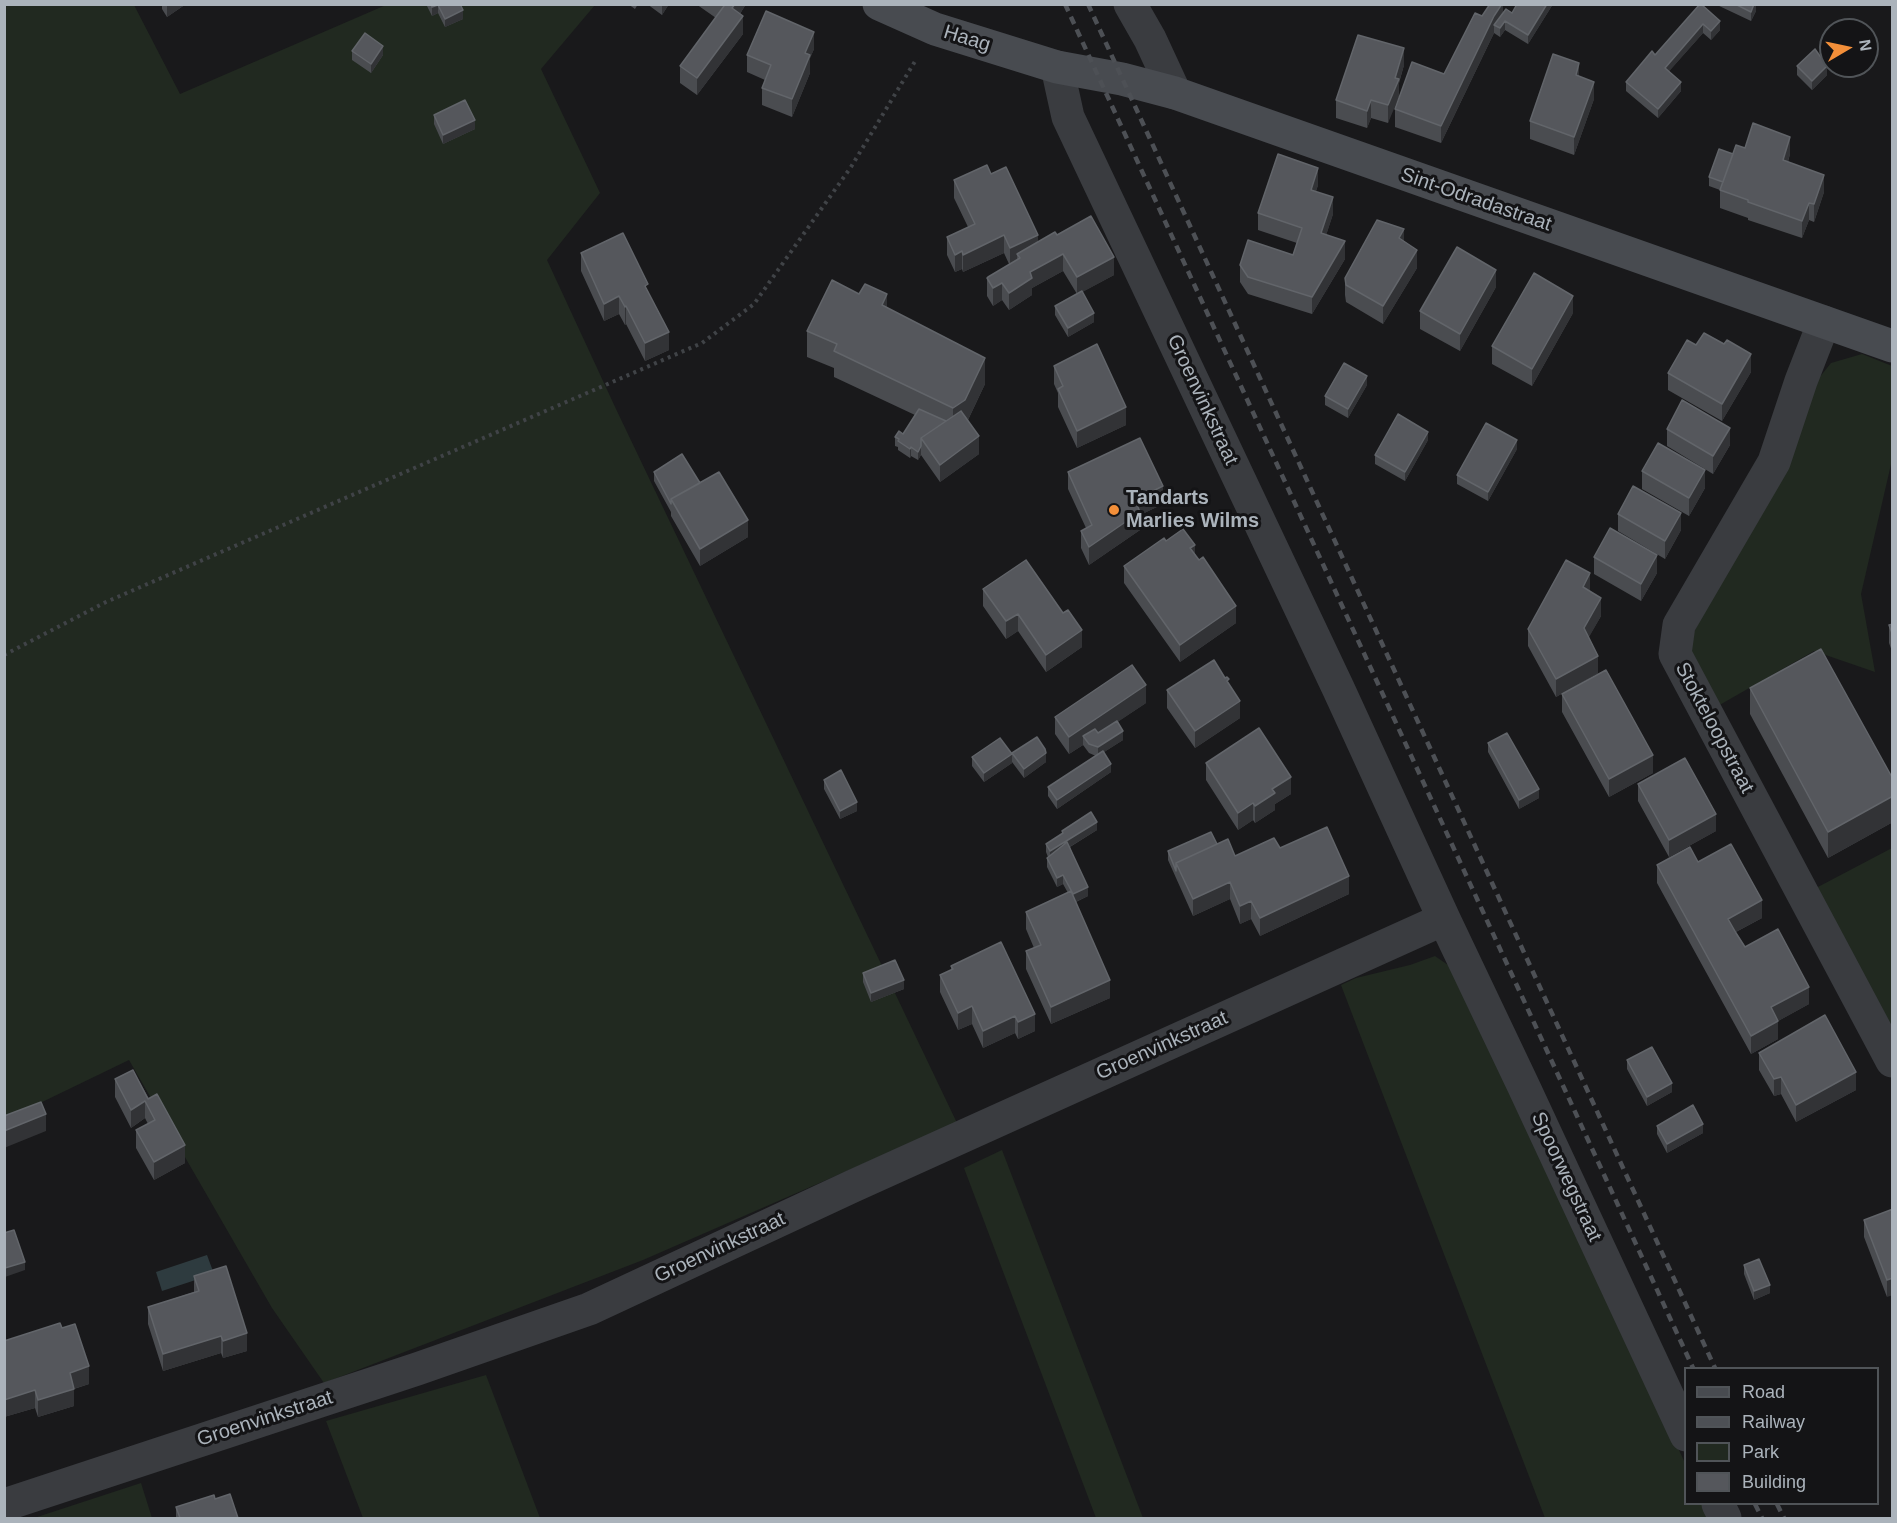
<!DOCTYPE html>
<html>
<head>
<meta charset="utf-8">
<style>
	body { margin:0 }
	#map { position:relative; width:1897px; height:1523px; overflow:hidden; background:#19191b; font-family:Arial,sans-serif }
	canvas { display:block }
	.frame { position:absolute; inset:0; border:6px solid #abb3bb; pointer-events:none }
	.legend { position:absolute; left:1684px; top:1367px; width:195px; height:138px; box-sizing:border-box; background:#141416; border:2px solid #505458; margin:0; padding:8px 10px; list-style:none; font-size:18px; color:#abb3bb }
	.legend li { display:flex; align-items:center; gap:12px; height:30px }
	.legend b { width:30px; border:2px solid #505458 }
	.north { position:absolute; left:1819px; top:18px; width:60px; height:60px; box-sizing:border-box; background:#141416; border:2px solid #505458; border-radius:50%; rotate:81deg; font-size:16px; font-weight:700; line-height:24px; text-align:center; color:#abb3bb }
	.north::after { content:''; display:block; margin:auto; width:21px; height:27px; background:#f38f39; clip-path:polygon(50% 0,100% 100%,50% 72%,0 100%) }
</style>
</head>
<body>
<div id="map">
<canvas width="1897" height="1523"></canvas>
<div class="frame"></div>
<ul class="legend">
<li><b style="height:8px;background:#484b50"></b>Road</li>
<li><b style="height:8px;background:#4d5055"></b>Railway</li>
<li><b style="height:16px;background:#212920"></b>Park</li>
<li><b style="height:16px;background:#55575c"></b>Building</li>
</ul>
<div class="north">N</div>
</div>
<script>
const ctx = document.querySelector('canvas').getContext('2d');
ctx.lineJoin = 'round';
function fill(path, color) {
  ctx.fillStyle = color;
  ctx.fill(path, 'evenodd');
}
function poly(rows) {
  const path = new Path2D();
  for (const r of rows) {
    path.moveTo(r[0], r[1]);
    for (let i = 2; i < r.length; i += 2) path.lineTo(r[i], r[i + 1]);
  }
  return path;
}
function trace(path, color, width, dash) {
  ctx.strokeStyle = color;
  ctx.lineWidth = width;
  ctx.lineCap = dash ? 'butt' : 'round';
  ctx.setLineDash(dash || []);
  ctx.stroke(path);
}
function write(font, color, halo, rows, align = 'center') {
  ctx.font = font + ' Arial,sans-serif';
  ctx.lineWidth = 6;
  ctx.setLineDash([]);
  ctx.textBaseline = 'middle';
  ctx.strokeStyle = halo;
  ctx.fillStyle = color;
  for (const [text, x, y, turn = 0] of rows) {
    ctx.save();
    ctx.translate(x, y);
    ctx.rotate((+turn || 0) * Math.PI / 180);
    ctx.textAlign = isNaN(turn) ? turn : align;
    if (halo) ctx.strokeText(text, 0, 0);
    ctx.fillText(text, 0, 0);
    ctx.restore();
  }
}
const green = poly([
	[5,5,134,5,180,94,386,5,595,5,541,69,600,193,547,260,616,409,957,1123,643,1260,324,1383,272,1308,129,1060,5,1120],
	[1862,354,1892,366,1892,460,1861,594,1875,672,1814,651,1716,707,1690,658,1694,632,1815,383,1831,363],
	[1892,848,1892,1027,1816,888],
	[1435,956,1458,972,1685,1463,1686,1504,1704,1504,1711,1518,1545,1518,1341,985,1356,978,1410,965],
	[1002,1150,1143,1518,1096,1518,964,1168],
	[486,1375,540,1518,363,1518,326,1421],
	[141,1483,152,1518,34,1518]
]);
const water = poly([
	[207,1255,214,1274,162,1291,156,1272]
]);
const path = poly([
	[4,655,106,602,702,343,754,304,851,167,917,58]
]);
const street = poly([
	[1130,4,1150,39,1175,93],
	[1057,67,1068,117,1339,690,1444,919,1523,1085,1686,1435],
	[1824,322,1801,381,1774,462,1679,625,1675,654,1892,1061],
	[1718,1504,1725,1518],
	[4,1505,417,1369,589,1309,853,1186,1444,919]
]);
const secondary = poly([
	[879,4,935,29,1057,67,1122,79,1175,93,1892,346]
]);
const rail = poly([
	[1065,4,1693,1368],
	[1088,4,1715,1368],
	[1755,1504,1762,1518],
	[1777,1504,1784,1518]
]);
const wall = poly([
	[162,4,186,4,167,17,162,9],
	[426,4,460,4,463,19,445,27,438,13,432,16],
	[628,4,638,4,635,9],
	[647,4,669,4,662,15],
	[696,4,746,4,740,14,743,34,697,95,680,83,680,66,716,18],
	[1553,4,1528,44,1505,30,1500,37,1494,33,1441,143,1395,127,1395,109,1444,74,1482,16,1503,13,1512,13],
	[1700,4,1720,30,1711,40,1703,33,1669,71,1681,91,1658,118,1626,91,1626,82,1655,55],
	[1715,4,1756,4,1756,11,1751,21],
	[814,49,810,58,810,73,792,117,762,105,762,88,765,80,747,72,747,55],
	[352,51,383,55,371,73,352,60],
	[1404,65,1388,123,1371,118,1367,128,1336,118,1336,100],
	[1797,66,1827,75,1812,90,1797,75],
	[1594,99,1574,155,1530,139,1530,121],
	[434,115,475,129,443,144,434,124],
	[1745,148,1790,154,1788,162,1824,192,1814,222,1809,220,1802,238,1748,220,1748,218,1720,208,1720,190,1709,186,1709,177],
	[991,174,1038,242,1057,235,1114,275,1082,292,1094,322,1068,337,1055,315,1055,306,1077,294,1063,271,1032,288,1032,295,1009,310,1002,300,993,306,987,296,987,278,1009,264,1004,253,963,272,962,269,955,272,947,255,947,237,968,227,954,198,954,180],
	[1318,185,1316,191,1333,214,1326,235,1345,259,1312,314,1248,294,1240,282,1240,265,1293,255,1297,243,1258,230,1258,213],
	[1404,242,1417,268,1383,324,1346,302,1345,295,1345,278],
	[581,253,648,291,669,350,645,361,626,324,625,325,619,314,604,321,581,271],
	[1496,287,1460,351,1420,329,1420,311],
	[887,307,985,384,968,420,979,454,940,482,921,455,918,460,911,456,910,458,898,450,898,447,895,446,895,437,903,434,915,415,834,377,834,368,807,357,807,331],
	[1573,313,1532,386,1492,364,1492,346],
	[1054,366,1126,425,1077,448,1058,407,1058,393,1054,384],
	[1751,372,1722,421,1668,390,1668,373],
	[1367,385,1348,418,1325,405,1325,396],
	[1667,429,1730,445,1713,474,1667,446],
	[1428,440,1405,481,1375,464,1375,455],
	[1517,449,1488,501,1457,484,1457,475],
	[1642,471,1705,488,1689,516,1642,489],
	[654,472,700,483,748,537,700,566,671,516,671,512,654,481],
	[1068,472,1163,504,1140,515,1140,530,1089,565,1081,548,1081,531,1086,528,1068,489],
	[1618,514,1681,530,1665,559,1618,531],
	[1166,541,1195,554,1236,623,1180,662,1124,583,1124,566],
	[1594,557,1657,573,1641,601,1594,574],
	[983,589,1082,647,1046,672,1018,631,1006,639,983,606],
	[1590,591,1601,616,1588,638,1598,673,1556,697,1528,646,1528,629],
	[1893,624,1893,654,1889,643,1889,625],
	[1229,684,1240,718,1195,748,1167,708,1167,690],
	[1750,688,1893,779,1893,822,1828,858,1750,714],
	[1562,694,1653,773,1609,797,1562,712],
	[1146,703,1117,722,1123,740,1104,752,1111,772,1057,809,1048,796,1048,787,1096,756,1089,753,1083,745,1069,754,1055,734,1055,717],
	[1488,743,1539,798,1519,809,1488,752],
	[1012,753,1046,762,1024,778,1012,762],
	[972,757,1012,763,984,782,972,766],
	[1206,763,1291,794,1275,804,1275,810,1255,823,1253,820,1238,830,1206,780],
	[824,780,857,811,840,819,824,789],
	[1638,784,1716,831,1669,857,1638,801],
	[1097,830,1070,847,1088,896,1076,902,1110,998,1051,1024,1026,969,1026,951,1034,948,1026,929,1026,912,1068,893,1063,884,1057,887,1047,867,1047,858,1048,857,1046,852,1046,844,1062,834,1062,831],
	[1217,844,1235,856,1280,848,1349,894,1260,936,1251,919,1240,924,1230,899,1193,916,1168,860,1168,851],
	[1698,862,1762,918,1736,932,1745,947,1809,1004,1778,1021,1778,1039,1751,1054,1657,883,1657,865],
	[951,966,1035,1031,1018,1039,1015,1033,983,1048,972,1024,958,1030,940,992,940,975,951,970],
	[863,973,904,989,871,1002,863,982],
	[1759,1053,1856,1090,1796,1122,1781,1094,1774,1096,1759,1070],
	[1627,1060,1672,1092,1647,1106,1627,1069],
	[133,1070,185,1163,154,1180,136,1148,136,1130,148,1124,145,1118,131,1128,115,1097,115,1079],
	[1657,1126,1703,1133,1667,1153,1657,1134],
	[1893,1209,1887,1297,1864,1237,1864,1220],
	[1744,1265,1770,1293,1754,1300,1744,1274],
	[194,1276,247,1351,223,1358,221,1353,163,1371,148,1324,148,1307,194,1292],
	[62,1328,89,1384,74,1389,74,1406,38,1417,35,1408,4,1417],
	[215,1499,238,1518,176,1518,176,1507]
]);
const shadedWall = poly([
	[167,4,186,4,167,17],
	[662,4,669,4,662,15],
	[735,4,746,4,732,26,732,8],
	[1503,4,1503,21,1494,25,1494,33,1441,143,1441,126,1494,16],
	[1547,4,1553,4,1528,44,1528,35],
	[1754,4,1756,4,1756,11,1751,21,1751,12],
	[438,5,438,13,432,16,432,7],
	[463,10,463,19,445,27,445,19],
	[743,16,743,34,697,95,697,78],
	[1505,21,1505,30,1500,37,1500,28],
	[1720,21,1720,30,1711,40,1711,31],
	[1703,24,1703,33,1665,76,1665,68],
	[814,32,814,49,810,58,810,73,792,117,792,99,805,53],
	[383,46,383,55,371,73,371,64],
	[1404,48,1404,65,1399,82,1399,97,1388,123,1388,105],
	[1579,63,1579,81,1576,75],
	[1827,66,1827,75,1812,90,1812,81],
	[1594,82,1594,99,1574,155,1574,137],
	[1681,82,1681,91,1658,118,1658,109],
	[1371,100,1371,118,1367,128,1367,111],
	[475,120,475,129,443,144,443,135],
	[1790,137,1790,154,1783,177,1783,160],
	[1318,168,1318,185,1311,207,1311,190],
	[1824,175,1824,192,1814,222,1814,204],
	[1333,197,1333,214,1321,251,1321,233],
	[1809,203,1809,220,1802,238,1802,221],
	[1404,229,1404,246,1399,238],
	[1004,235,1004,253,963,272,963,255],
	[1038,235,1038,252,1020,258,1017,254,1017,262,1010,266,1010,248],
	[1345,241,1345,259,1312,314,1312,297],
	[1417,250,1417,268,1383,324,1383,306],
	[962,251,962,269,955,272,955,255],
	[1063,254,1063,271,1032,288,1032,295,1009,310,1009,293,1030,272],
	[1114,257,1114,275,1077,295,1077,277],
	[1496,270,1496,287,1460,351,1460,334],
	[1002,283,1002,300,993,306,993,288],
	[887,294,887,319,882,305],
	[619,296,619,314,604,321,604,304],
	[1573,296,1573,313,1532,386,1532,369],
	[626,306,626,324,625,325,625,307],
	[1094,313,1094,322,1068,337,1068,328],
	[669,332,669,350,645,361,645,343],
	[1751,354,1751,372,1722,421,1722,404],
	[985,358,985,384,965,426,953,433,953,408],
	[1367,376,1367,385,1348,418,1348,409],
	[1126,407,1126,425,1077,448,1077,431],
	[1730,428,1730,445,1713,474,1713,456],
	[1428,432,1428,440,1405,481,1405,472],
	[979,436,979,454,940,482,940,465],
	[1517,440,1517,449,1488,501,1488,492],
	[921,446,921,455,918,460,918,452],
	[911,447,911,456,910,458,910,449],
	[1705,470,1705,488,1689,516,1689,498],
	[1163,486,1163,504,1140,515,1140,530,1089,565,1089,547,1135,500],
	[1681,513,1681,530,1665,559,1665,541],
	[748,520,748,537,700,566,700,549],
	[1195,545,1195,562,1190,548],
	[1657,555,1657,573,1641,601,1641,584],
	[1590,573,1590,591,1583,605,1583,587],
	[1601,598,1601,616,1584,646,1584,628],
	[1236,606,1236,623,1180,662,1180,645],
	[1018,614,1018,631,1006,639,1006,621],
	[1082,630,1082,647,1046,672,1046,655],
	[1598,656,1598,673,1556,697,1556,679],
	[1146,685,1146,703,1088,742,1083,736,1083,745,1069,754,1069,737],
	[1240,701,1240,718,1195,748,1195,731],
	[1123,731,1123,740,1098,756,1098,747],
	[1046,753,1046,762,1024,778,1024,769],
	[1012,754,1012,763,984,782,984,773],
	[1653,755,1653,773,1609,797,1609,779],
	[1111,764,1111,772,1057,809,1057,800],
	[1291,777,1291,794,1275,804,1275,810,1255,823,1255,806,1272,789],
	[1539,789,1539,798,1519,809,1519,800],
	[1893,796,1893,822,1828,858,1828,832],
	[857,802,857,811,840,819,840,811],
	[1253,803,1253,820,1238,830,1238,813],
	[1716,814,1716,831,1669,857,1669,840],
	[1097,822,1097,830,1050,859,1050,851],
	[1063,875,1063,884,1057,887,1057,878],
	[1349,876,1349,894,1260,936,1260,918],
	[1230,882,1230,899,1193,916,1193,899],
	[1088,887,1088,896,1073,903,1073,894],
	[1762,900,1762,918,1728,936,1728,919],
	[1251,901,1251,919,1240,924,1240,906],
	[904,980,904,989,871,1002,871,993],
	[1110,980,1110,998,1051,1024,1051,1007],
	[1809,987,1809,1004,1771,1025,1771,1007],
	[972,1006,972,1024,958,1030,958,1013],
	[1035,1014,1035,1031,1018,1039,1018,1022],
	[1015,1016,1015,1033,983,1048,983,1031],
	[1778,1021,1778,1039,1751,1054,1751,1036],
	[1856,1072,1856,1090,1796,1122,1796,1105],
	[1781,1077,1781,1094,1774,1096,1774,1079],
	[1672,1083,1672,1092,1647,1106,1647,1097],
	[145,1101,145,1118,131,1128,131,1110],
	[46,1114,46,1131,4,1148,4,1131],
	[1703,1124,1703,1133,1667,1153,1667,1144],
	[185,1145,185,1163,154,1180,154,1162],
	[25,1262,25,1270,5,1277,5,1268],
	[1893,1278,1893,1295,1887,1297,1887,1280],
	[1770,1285,1770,1293,1754,1300,1754,1291],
	[247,1333,247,1351,223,1358,223,1341],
	[221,1336,221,1353,163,1371,163,1354],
	[89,1366,89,1384,70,1390,70,1373],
	[74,1389,74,1406,38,1417,38,1400],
	[35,1390,35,1408,4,1417,4,1400]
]);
const building = poly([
	[431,4,460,4,463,10,445,19,438,5,432,7,431,4],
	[722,4,735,4,732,8,743,16,697,78,680,66,724,6,722,4],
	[1490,4,1502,4,1494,16,1441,126,1395,109,1412,62,1444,74,1475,13,1482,16,1490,4],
	[1517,4,1547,4,1528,35,1505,21,1500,28,1494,25,1506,9,1512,13,1517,4],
	[1700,4,1701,4,1720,21,1711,31,1703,24,1665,68,1681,82,1658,109,1626,82,1652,51,1655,55,1700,4],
	[1735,4,1754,4,1751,12,1735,4],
	[766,11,814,32,805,53,810,55,792,99,762,88,771,65,747,55,766,11],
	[365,33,383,46,371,64,352,51,365,33],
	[1358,35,1404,48,1395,78,1399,79,1388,105,1371,100,1367,111,1336,100,1358,35],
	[1815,49,1827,66,1812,81,1797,66,1815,49],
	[1553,54,1579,63,1576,75,1594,82,1574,137,1530,121,1553,54],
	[465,100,475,120,443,135,434,115,465,100],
	[1753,123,1790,137,1783,160,1824,175,1814,204,1809,203,1802,221,1748,202,1748,200,1720,190,1736,145,1745,148,1753,123],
	[1719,149,1733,154,1723,182,1709,177,1719,149],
	[1278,154,1318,168,1311,190,1333,197,1321,233,1345,241,1312,297,1248,277,1240,265,1248,240,1293,255,1302,228,1258,213,1278,154],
	[987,165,991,174,1006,167,1038,235,1010,248,1004,235,963,255,962,251,955,255,947,237,975,224,954,180,987,165],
	[1091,216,1114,257,1077,277,1063,254,1030,272,1032,278,1009,293,1002,283,993,288,987,278,988,277,1020,258,1017,254,1055,232,1057,235,1091,216],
	[1377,220,1404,229,1399,238,1417,250,1383,306,1346,285,1345,278,1377,220],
	[623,233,648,284,645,286,669,332,645,343,626,306,625,307,619,296,604,304,581,253,623,233],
	[1457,247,1496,270,1460,334,1420,311,1457,247],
	[1534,273,1573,296,1532,369,1492,346,1534,273],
	[832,280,859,294,865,284,887,294,882,305,985,358,965,400,953,408,834,351,837,344,807,331,832,280],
	[1082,291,1094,313,1068,328,1055,306,1082,291],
	[1704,333,1724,344,1727,340,1751,354,1722,404,1668,373,1687,340,1696,345,1704,333],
	[1097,344,1126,407,1077,431,1058,389,1063,386,1054,366,1097,344],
	[1344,363,1367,376,1348,409,1325,396,1344,363],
	[1682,400,1730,428,1713,456,1667,429,1682,400],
	[919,409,946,421,921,438,921,446,918,452,911,447,910,449,898,441,899,439,895,437,899,431,903,434,919,409],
	[961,411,979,436,940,465,921,438,961,411],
	[1398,414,1428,432,1405,472,1375,455,1398,414],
	[1486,423,1517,440,1488,492,1457,475,1486,423],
	[1140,438,1163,486,1135,500,1140,512,1089,547,1081,531,1092,525,1068,472,1140,438],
	[1658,443,1705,470,1689,498,1642,471,1658,443],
	[682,454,700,483,671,499,671,504,654,472,682,454],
	[719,472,748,520,700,549,671,499,719,472],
	[1633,486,1681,513,1665,541,1618,514,1633,486],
	[1610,528,1657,555,1641,584,1594,557,1610,528],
	[1183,529,1195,545,1190,548,1199,560,1203,557,1236,606,1180,645,1124,566,1164,538,1166,541,1183,529],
	[1026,560,1063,613,1068,610,1082,630,1046,655,1018,614,1006,621,983,589,1026,560],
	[1566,560,1590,573,1583,587,1601,598,1584,628,1598,656,1556,679,1528,629,1566,560],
	[1893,624,1893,636,1889,625,1893,624],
	[1821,649,1893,779,1893,796,1828,832,1750,688,1821,649],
	[1214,660,1225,678,1227,677,1229,679,1227,681,1240,701,1195,731,1167,690,1214,660],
	[1132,665,1146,685,1069,737,1055,717,1132,665],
	[1606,670,1653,755,1609,779,1562,694,1606,670],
	[1117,721,1123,731,1098,747,1089,744,1083,736,1095,729,1098,733,1117,721],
	[1259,728,1291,777,1272,789,1275,793,1255,806,1253,803,1238,813,1206,763,1259,728],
	[1507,733,1539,789,1519,800,1488,743,1507,733],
	[1037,737,1045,749,1046,753,1024,769,1012,753,1037,737],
	[1000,738,1012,754,984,773,972,757,1000,738],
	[1103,751,1111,764,1057,800,1048,787,1103,751],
	[1685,758,1716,814,1669,840,1638,784,1685,758],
	[841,770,857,802,840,811,824,780,841,770],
	[1091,812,1097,822,1050,851,1046,844,1063,833,1062,831,1091,812],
	[1327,827,1349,876,1260,918,1251,901,1240,906,1230,882,1193,899,1176,863,1228,839,1235,856,1274,838,1280,848,1327,827],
	[1211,832,1217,844,1176,863,1176,871,1168,851,1211,832],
	[1067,842,1088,887,1073,894,1063,875,1057,878,1047,858,1067,842],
	[1731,844,1762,900,1728,919,1736,933,1745,947,1778,929,1809,987,1771,1007,1778,1021,1751,1036,1657,865,1690,847,1698,862,1731,844],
	[1071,891,1110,980,1051,1007,1026,951,1041,945,1026,912,1071,891],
	[1001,942,1035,1014,1018,1022,1015,1016,983,1031,972,1006,958,1013,940,975,953,969,951,966,1001,942],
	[895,960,904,980,871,993,863,973,895,960],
	[1825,1015,1856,1072,1796,1105,1781,1077,1774,1079,1759,1053,1825,1015],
	[1652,1047,1672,1083,1647,1097,1627,1060,1652,1047],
	[133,1070,148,1099,157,1094,185,1145,154,1162,136,1130,155,1120,145,1101,131,1110,115,1079,133,1070],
	[41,1102,46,1114,4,1131,4,1116,41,1102],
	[1693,1105,1703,1124,1667,1144,1657,1126,1693,1105],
	[1893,1209,1893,1278,1887,1280,1864,1220,1893,1209],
	[14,1230,25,1262,5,1268,4,1265,4,1233,14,1230],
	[1759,1259,1770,1285,1754,1291,1744,1265,1759,1259],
	[226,1266,247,1333,223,1341,221,1336,163,1354,148,1307,199,1291,194,1276,226,1266],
	[60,1323,62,1328,75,1324,89,1366,70,1373,74,1389,38,1400,35,1390,4,1400,4,1341,60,1323],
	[230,1494,238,1518,180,1518,176,1507,214,1495,215,1499,230,1494]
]);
const markers = [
	[1114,510,6,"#f38f39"]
];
const streetNames = [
	["Haag",967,39,17],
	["Sint-Odradastraat",1476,200,19],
	["Groenvinkstraat",1202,400,65],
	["Stokteloopstraat",1714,728,62],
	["Groenvinkstraat",1162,1046,-24],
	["Spoorwegstraat",1566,1177,65],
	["Groenvinkstraat",720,1248,-25],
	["Groenvinkstraat",265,1419,-18]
];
const poiNames = [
	["Tandarts",1126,498],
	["Marlies Wilms",1126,521]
];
fill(green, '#212920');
fill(water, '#2e3b3f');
trace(path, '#404347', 4, [3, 4.5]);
trace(street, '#3a3c40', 33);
trace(secondary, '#484b50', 33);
trace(rail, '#4d5055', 4.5, [8, 6]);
fill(wall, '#4a4c50');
fill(shadedWall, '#323336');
fill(building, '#55575c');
trace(building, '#62656a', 1.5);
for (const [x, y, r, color] of markers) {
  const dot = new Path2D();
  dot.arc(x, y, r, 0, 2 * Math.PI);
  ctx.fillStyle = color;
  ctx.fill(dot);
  trace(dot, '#141416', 2);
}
write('20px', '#abb3bb', '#141416', streetNames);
write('bold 20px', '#abb3bb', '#141416', poiNames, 'left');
</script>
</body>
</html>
